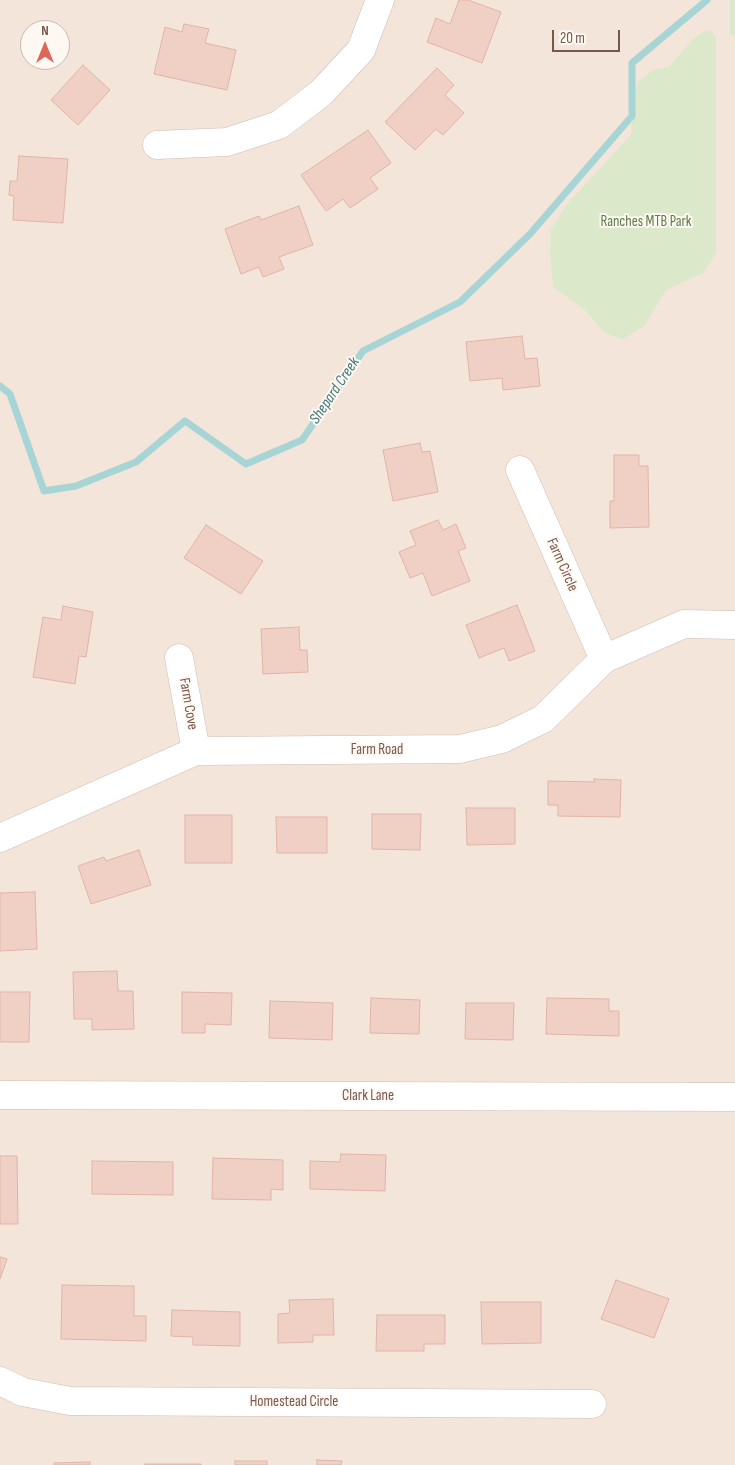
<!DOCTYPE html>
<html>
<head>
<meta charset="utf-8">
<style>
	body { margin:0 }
	#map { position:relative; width:735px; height:1465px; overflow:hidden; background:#fcf3ec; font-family:"Sofia Sans Condensed",sans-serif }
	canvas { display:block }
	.north { position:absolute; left:20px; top:20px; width:50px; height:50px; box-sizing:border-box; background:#fef8f2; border:1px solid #c8b8b1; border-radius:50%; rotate:0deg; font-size:14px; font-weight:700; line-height:20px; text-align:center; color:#76584f }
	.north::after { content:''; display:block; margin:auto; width:18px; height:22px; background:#dd6659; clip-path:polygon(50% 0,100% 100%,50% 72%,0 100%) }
	.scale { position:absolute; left:552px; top:30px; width:68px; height:22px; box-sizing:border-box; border:2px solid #76584f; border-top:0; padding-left:6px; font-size:15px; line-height:18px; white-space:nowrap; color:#76584f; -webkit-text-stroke:4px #fef8f2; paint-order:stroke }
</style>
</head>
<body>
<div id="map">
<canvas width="735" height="1465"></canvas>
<div class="north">N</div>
<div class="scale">20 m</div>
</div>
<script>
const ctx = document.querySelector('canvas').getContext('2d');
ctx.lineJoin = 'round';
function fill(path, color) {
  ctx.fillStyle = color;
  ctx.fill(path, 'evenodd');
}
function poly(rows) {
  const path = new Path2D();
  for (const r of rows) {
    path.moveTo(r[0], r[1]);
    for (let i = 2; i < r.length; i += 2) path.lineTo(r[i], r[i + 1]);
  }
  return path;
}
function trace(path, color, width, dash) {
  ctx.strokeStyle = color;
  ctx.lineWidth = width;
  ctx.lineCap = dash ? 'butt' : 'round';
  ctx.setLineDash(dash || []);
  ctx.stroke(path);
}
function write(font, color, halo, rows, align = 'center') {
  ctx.font = font + ' "Sofia Sans Condensed",sans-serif';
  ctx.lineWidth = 4;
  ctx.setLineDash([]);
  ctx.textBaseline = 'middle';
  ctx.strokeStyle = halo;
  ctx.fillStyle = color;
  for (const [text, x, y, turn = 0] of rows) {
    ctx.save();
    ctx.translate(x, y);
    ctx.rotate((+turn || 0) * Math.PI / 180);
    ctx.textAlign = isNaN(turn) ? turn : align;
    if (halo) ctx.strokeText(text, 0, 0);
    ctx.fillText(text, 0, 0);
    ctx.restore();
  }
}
const residential = poly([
	[0,0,730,0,730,35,735,35,735,1465,0,1465],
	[30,30,60,30,60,60,30,60]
]);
const green = poly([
	[730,0,735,0,735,35,730,35],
	[710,30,716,37,716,253,703,273,666,290,644,326,623,339,605,333,584,309,553,287,550,254,551,229,567,204,631,135,632,105,638,82,653,70,669,67,693,39,703,32]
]);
const stream = poly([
	[0,386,10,394,44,491,76,486,136,462,185,421,246,464,302,440,363,351,460,302,530,234,632,116,632,63,707,0]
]);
const building = poly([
	[459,0,468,0,501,12,482,63,427,42,436,18,450,24,459,0],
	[184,24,209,29,205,43,236,50,227,90,154,74,165,27,182,32,184,24],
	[83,65,110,90,78,125,51,100,83,65],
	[437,68,454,85,445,95,464,113,443,135,436,129,415,150,385,122,437,68],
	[368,130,391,163,370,178,378,189,350,208,343,199,326,211,301,175,368,130],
	[19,156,68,159,63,223,13,220,14,196,9,195,10,181,17,181,19,156],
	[299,206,313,245,279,257,284,269,263,277,259,267,241,274,225,229,259,216,261,220,299,206],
	[522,336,525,359,537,358,540,386,503,390,502,378,470,381,466,342,522,336],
	[420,443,422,452,430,451,438,492,393,501,383,450,420,443],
	[614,455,639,455,639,466,648,466,649,527,610,528,610,501,614,501,614,455],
	[438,520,443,530,456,524,466,548,458,551,470,581,432,596,423,573,410,578,399,552,416,545,410,531,438,520],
	[206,525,263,561,241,594,184,558,206,525],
	[517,605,535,651,509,661,504,648,479,658,466,625,517,605],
	[63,606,93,612,86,657,79,656,75,684,33,677,43,617,61,620,63,606],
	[299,627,300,650,307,650,308,672,263,674,261,629,299,627],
	[594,779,621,780,620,817,558,816,558,805,548,805,548,781,594,782,594,779],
	[466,808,515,808,515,844,467,845,466,808],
	[372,814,421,814,420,850,372,849,372,814],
	[185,815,232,815,232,863,185,863,185,815],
	[276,817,327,817,327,853,277,853,276,817],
	[139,850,151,885,91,904,78,866,104,857,106,861,139,850],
	[35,892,37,949,0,951,0,893,35,892],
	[117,971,118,991,133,991,134,1029,92,1030,92,1019,74,1019,73,972,117,971],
	[0,992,30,992,29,1042,0,1042,0,992],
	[182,992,232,993,231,1025,205,1024,205,1033,182,1033,182,992],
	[371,998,420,1000,419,1034,370,1033,371,998],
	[547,998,609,999,609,1011,619,1011,619,1036,546,1034,547,998],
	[270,1001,333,1003,332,1040,269,1038,270,1001],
	[466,1003,514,1003,513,1040,465,1039,466,1003],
	[341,1154,386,1155,385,1191,310,1189,310,1161,340,1162,341,1154],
	[0,1156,17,1156,18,1224,0,1224,0,1156],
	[213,1158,283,1160,283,1190,271,1189,271,1200,212,1199,213,1158],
	[92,1161,173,1162,173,1195,92,1194,92,1161],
	[0,1257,7,1259,0,1279,0,1257],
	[616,1280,669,1299,654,1338,601,1319,616,1280],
	[62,1285,134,1286,134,1316,146,1316,146,1341,61,1339,62,1285],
	[333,1299,334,1335,313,1335,313,1342,278,1343,278,1314,290,1313,289,1300,333,1299],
	[481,1302,541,1302,541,1343,482,1344,481,1302],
	[172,1310,240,1312,240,1346,193,1345,193,1337,171,1336,172,1310],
	[377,1315,445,1315,445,1344,424,1344,424,1351,376,1351,377,1315],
	[317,1460,342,1461,341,1465,317,1465,317,1460],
	[235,1461,267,1461,267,1465,235,1465,235,1461],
	[90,1462,90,1465,54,1465,54,1463,90,1462],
	[145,1464,201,1464,201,1465,145,1465,145,1464]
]);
const minor = poly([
	[157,145,227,142,279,125,321,93,361,50,380,0],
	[520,470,604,659],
	[179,658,196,751],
	[0,838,196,751,460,749,502,739,543,719,604,659,684,624,735,625],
	[0,1095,735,1097],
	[0,1381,23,1392,70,1401,592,1404]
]);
const parkNames = [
	["Ranches MTB Park",646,222]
];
const streetNames = [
	["Farm Circle",562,565,66],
	["Farm Cove",188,704,80],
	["Farm Road",377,750],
	["Clark Lane",368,1096],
	["Homestead Circle",294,1402]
];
const waterNames = [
	["Shepard Creek",335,391,-56]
];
fill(residential, '#f3e5da');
fill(green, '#dbe9ca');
trace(stream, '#a7d5d6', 7);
fill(building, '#f0d0c5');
trace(building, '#e1b5a6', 1);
trace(minor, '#d0bdb4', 29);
trace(minor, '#fff', 28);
write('15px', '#5e7b48', '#fef8f2', parkNames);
write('15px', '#76584f', '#fef8f2', streetNames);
write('italic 16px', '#43787a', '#fef8f2', waterNames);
</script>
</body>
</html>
